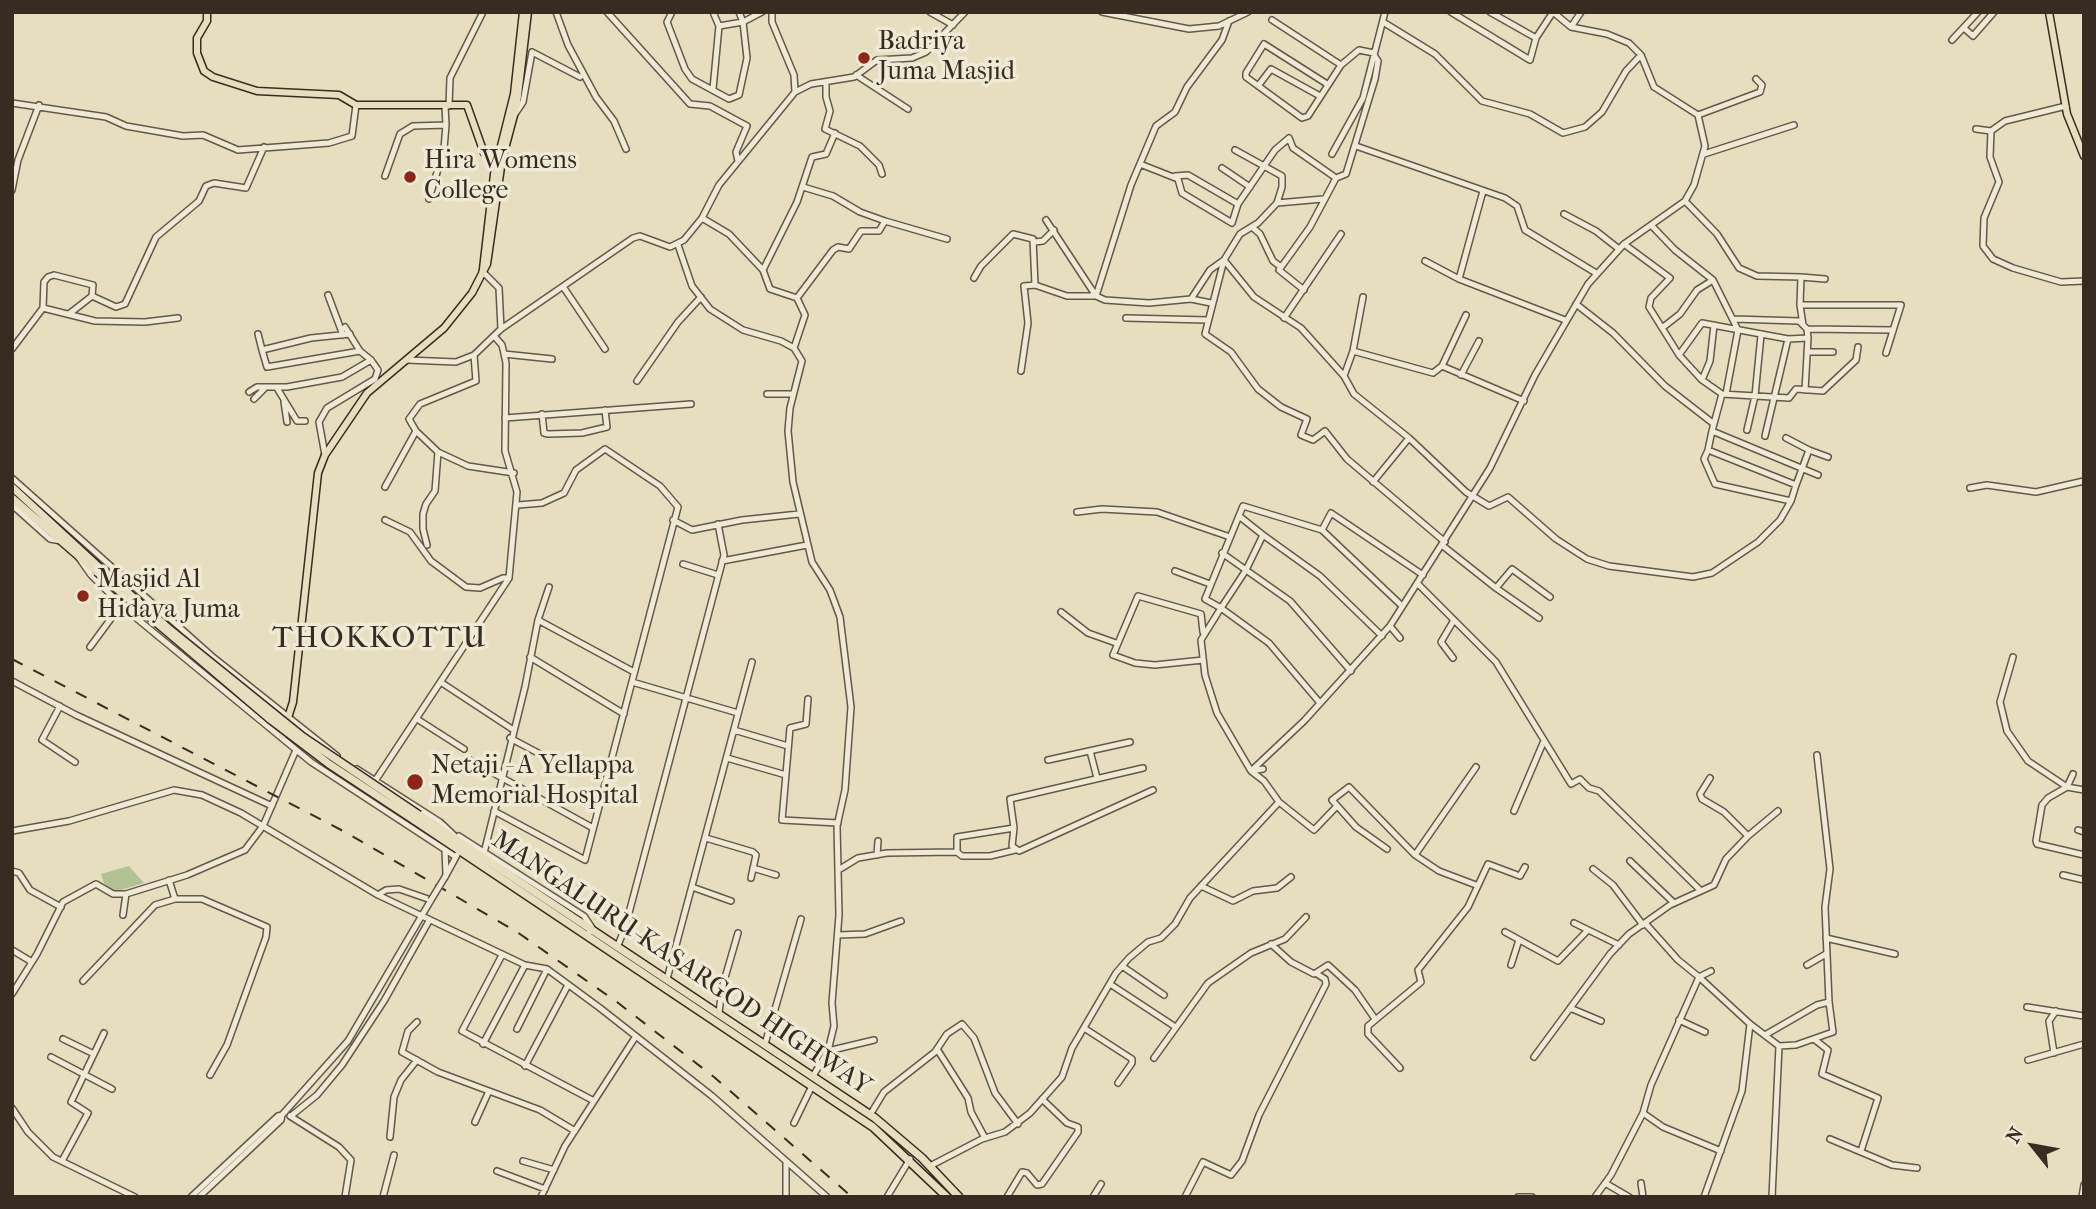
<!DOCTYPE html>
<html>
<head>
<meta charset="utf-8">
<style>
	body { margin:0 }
	#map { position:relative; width:2096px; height:1209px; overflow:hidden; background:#e6debe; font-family:"IM FELL French Canon",serif }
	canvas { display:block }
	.frame { position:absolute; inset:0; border:14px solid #382c22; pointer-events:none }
	.north { position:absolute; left:1998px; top:1111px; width:70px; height:70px; -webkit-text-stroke:5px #efead5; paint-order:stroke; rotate:301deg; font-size:19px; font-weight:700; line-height:28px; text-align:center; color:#382c22 }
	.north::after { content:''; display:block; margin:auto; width:24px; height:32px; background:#382c22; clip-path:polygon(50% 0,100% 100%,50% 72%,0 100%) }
</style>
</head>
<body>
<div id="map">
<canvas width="2096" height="1209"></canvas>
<div class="frame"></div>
<div class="north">N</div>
</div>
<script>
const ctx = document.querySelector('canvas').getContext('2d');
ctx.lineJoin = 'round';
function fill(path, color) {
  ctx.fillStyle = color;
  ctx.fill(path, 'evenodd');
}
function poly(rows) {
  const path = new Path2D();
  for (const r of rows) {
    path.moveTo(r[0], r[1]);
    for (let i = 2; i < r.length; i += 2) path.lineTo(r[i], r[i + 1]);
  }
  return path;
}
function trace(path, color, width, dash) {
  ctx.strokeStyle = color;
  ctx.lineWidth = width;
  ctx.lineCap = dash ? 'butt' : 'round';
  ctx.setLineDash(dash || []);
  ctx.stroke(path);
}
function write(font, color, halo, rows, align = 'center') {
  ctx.font = font + ' "IM FELL French Canon",serif';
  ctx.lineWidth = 7;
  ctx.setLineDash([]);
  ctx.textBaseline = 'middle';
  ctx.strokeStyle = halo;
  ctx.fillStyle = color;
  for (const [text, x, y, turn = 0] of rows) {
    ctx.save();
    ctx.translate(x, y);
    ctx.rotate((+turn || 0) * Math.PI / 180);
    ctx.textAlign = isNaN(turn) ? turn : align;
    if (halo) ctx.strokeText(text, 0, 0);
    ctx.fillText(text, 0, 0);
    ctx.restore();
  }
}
const green = poly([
	[129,866,144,883,114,892,104,883,101,874]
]);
const minor = poly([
	[556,12,568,45,596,97,614,121,626,149],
	[607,12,690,104,710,106,747,126,736,152,738,161],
	[672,12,667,22,685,69,692,79,729,99,739,95,747,58,743,22,739,12],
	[713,12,719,26,743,22,762,12],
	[930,12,953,25],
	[1102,12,1189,29,1219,26,1248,12],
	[1451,12,1530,60,1536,38,1553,12],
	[1490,12,1536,38],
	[1272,20,1341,65,1359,50,1374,53],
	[1383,22,1435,54,1482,101,1530,114,1563,133,1585,127,1602,112,1626,71,1641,55],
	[1571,27,1581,12],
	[1964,28,1973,36,1994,12],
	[1952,40,1978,12],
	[856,75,908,109],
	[826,82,826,97,830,111,825,129,860,146,879,165,882,174],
	[1327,84,1264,44,1246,73,1246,77,1302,118,1308,116,1341,65],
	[1258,86,1271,69,1320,96],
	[713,89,719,26],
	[795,92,811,84,854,77,877,60,912,58,926,52,965,12],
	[12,103,106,117,126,126,183,136,203,135,238,150,329,143,352,136,356,105],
	[449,106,450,78,483,12],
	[515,114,523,102,532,52,580,77],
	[1698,115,1760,92,1762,85,1756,79],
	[1976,129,1991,131,2005,121,2066,106],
	[1991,131,1990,157,1999,182,1984,218,1983,246,1993,259,2013,268,2061,282,2084,281],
	[1356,146,1505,198,1517,206,1525,230,1596,273],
	[1235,150,1282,176,1282,187,1277,203,1258,223,1240,234,1224,260,1205,334,1231,352,1258,389,1281,407,1307,419,1301,435,1313,440,1325,431,1347,459,1445,542],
	[1332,154,1363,98,1385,12],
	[1704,154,1794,125],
	[1140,164,1178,179,1182,193,1232,223,1238,204,1275,150,1289,138,1293,148,1336,178],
	[1222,168,1250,187],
	[385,176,400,134,413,126,446,125,445,106],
	[1175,176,1188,175,1238,204],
	[803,187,833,196,860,212,885,221],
	[12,190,18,160,39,105],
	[429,199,444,149,446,125],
	[1685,201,1717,234,1739,268,1757,276,1801,277,1800,305,1901,305,1886,353],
	[1277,203,1323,199],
	[1564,214,1596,231,1619,249],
	[702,218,729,234,763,270,770,289,797,298,805,315,794,348],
	[1046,220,1096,296,1105,300,1149,303,1191,299,1211,303],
	[1651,225,1675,250,1713,280,1738,330,1726,394],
	[1252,227,1260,234,1273,261,1281,267],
	[1035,242,1043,241,1054,230],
	[1624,244,1670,278,1651,298,1649,307,1679,355,1702,380,1722,394,1789,398,1796,389,1823,391,1856,360,1858,347],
	[678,245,692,286,710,309,743,330,781,341,794,348,802,361,790,408,788,431,793,482,812,562,830,590,840,617,851,707,845,790,837,826,839,915,832,1003,834,1026,828,1051,813,1076],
	[1425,261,1459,279,1565,320],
	[763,270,797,202,812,157,826,154,835,133],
	[482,271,499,288,501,329],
	[1801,277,1825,279],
	[974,278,981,266,1013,234,1033,239,1035,285,1024,286,1028,323,1021,371],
	[1459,279,1483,191],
	[1035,285,1067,296,1096,296,1131,185,1156,126,1175,112,1187,87,1222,40,1229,21],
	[564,288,605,349],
	[1304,290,1279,270,1310,227,1336,178,1346,174,1375,79,1378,61,1374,55],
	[328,295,343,335],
	[797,298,833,250,838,247,849,249,861,231,879,231,885,221,947,239],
	[1191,299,1210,270,1224,260,1254,297,1301,328,1344,376,1354,394,1409,438,1466,492,1489,506,1508,497,1556,539,1587,559,1609,566,1693,577,1712,573,1758,542,1780,520,1791,501,1796,485],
	[1576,304,1613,333,1665,386,1714,424],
	[1800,305,1803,325],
	[43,308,95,321,145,322,178,318],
	[69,314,92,296,116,307,125,304,156,237,199,201,206,186,214,183,246,188,264,147],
	[1126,318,1207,320],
	[1284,318,1341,234],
	[1733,319,1799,321,1807,329],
	[345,327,360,351,371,360],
	[1662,328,1680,314,1697,290,1713,280],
	[258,334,262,350],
	[350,334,311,338,262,350,267,367,360,351],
	[12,349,43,308,44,282,48,277,54,275,93,285,92,296],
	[1353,351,1433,373,1442,366,1466,315],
	[1807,352,1833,352],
	[504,354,552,359],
	[1679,355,1702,323,1788,339,1808,338,1807,329,1892,330],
	[407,360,456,362,474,355,501,329,633,238,640,236,670,247,684,240,702,218,719,185,795,92,794,75,772,22,772,12],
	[1442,366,1524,401],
	[1461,375,1479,341],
	[1344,376,1353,351,1363,297],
	[1702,380,1710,361,1714,325],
	[637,381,678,322,701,297],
	[277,388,297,421,305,421],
	[1805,390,1808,338],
	[249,392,257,387,287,387,342,377,371,360,378,370,375,379,327,408,319,422,325,455],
	[767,394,793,394],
	[1722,394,1712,431,1818,475],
	[254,399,264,389],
	[284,402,287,422],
	[542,414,544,433,548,434,582,433,607,427,605,410],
	[505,418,691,404],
	[1747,430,1755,396,1761,335],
	[416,431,409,419,420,404,476,381,474,355],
	[1712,431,1708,450,1796,485,1809,450,1786,438],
	[1765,436,1788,339],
	[1708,450,1704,459,1715,484,1791,501],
	[1809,450,1828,457],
	[12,478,214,658,337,756],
	[1373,482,1409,438],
	[385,487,416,431,438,452,468,466,514,473],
	[1970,488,1987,485,2036,492,2084,481],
	[12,505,50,539,61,541],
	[1077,512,1102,509,1157,512,1230,537],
	[1239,516,1263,535,1246,570,1290,601,1351,671],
	[385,520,410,532,431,561,466,587,480,588,503,578,509,578],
	[673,520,692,530,742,520,799,514],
	[1322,530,1401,605],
	[1263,535,1320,576,1382,636],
	[427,545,423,529,423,514,426,504,435,491,438,452],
	[1443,546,1496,588,1512,569,1550,597],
	[1222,553,1246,570,1221,608,1269,643,1320,703],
	[79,558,91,575,124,608,311,762,456,857],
	[722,561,807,545],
	[683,564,718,575],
	[1175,571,1210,584],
	[1417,583,1496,662,1571,784,1580,779,1589,788,1599,791,1700,890],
	[1496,588,1539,618],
	[1061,612,1088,633,1116,643],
	[538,620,634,672],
	[1390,626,1400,638],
	[90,647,121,605],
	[530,657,624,714],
	[2013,657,2000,702,2007,731,2028,761,2067,787,2084,790],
	[1453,658,1441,642,1454,620],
	[1203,660,1155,665,1135,663,1113,655,1138,596,1201,614,1203,632],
	[12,681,76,715,272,806],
	[632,682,738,713],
	[442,683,512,729],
	[808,699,806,724,790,728,782,820,838,823],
	[60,706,42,740,75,762],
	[417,719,464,749],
	[734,730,788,746],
	[510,738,553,761],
	[1090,751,1097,778],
	[727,758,786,775],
	[468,759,593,828],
	[1048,760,1130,742],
	[357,769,440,822,460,841],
	[1263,769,1251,771,1217,713,1205,675,1201,640,1221,608,1205,599,1243,506,1322,530,1331,513,1423,575],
	[2073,774,2067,787,2048,798,2042,805,2036,841,2037,844,2084,855],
	[1710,778,1700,794,1702,799,1724,812,1748,836],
	[375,781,509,578,517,492,505,451,506,363,502,345,494,336],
	[1279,802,1314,830,1337,806],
	[494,811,585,860,678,507,660,486,605,449,576,470,564,493,542,503,518,505],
	[1514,811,1543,743],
	[1014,828,1012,846,1019,851,1153,790],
	[2078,830,2084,832],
	[12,831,69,821,174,790,202,795,241,813,378,895,386,890,399,889,431,900,348,1041,282,1115,281,1120,199,1197],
	[459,836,584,916,592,928,587,936],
	[706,838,753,852,756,855,751,878],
	[1387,849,1356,827,1332,800,1349,787,1415,855,1439,871,1476,885],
	[445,850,446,874],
	[957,852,962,856,990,856,1015,850],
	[877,855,878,841],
	[1415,855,1476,767],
	[483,857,525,687,538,620,549,587],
	[1630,861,1674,903],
	[753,868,776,875],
	[840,869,858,858,887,853,957,852,957,837,1014,828,1010,799,1143,768],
	[1593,869,1613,885,1643,925],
	[12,871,19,873,30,890,61,907],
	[2063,875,2084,880],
	[445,877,457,855],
	[169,880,175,899],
	[1201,886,1233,901,1253,891,1277,888,1291,877],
	[692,887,731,901],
	[378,895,525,965,547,969,600,1008,712,1096,786,1161,786,1197],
	[123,915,126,894],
	[1574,923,1619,945],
	[1645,923,1678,960,1699,977,1711,971],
	[1505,932,1558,961,1588,930],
	[838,935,865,934,901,921],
	[1826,938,1895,954],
	[1271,944,1291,962,1314,974,1328,965,1355,990,1375,1019],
	[618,945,625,928,724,555,718,524],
	[12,950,32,962],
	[502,955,462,1031,594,1101],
	[1511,965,1519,940],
	[1807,965,1826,954],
	[1122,966,1164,995],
	[667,979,752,662],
	[83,981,155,905,175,899,202,899,267,927,266,937,227,1045,210,1075],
	[1110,984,1174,1026],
	[12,994,37,954,63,902,96,884,113,894,126,894,187,875,245,850,263,826,296,750],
	[2027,1007,2084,1016],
	[1570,1008,1601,1021],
	[719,1013,722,988,738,933],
	[1679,1020,1705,1032],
	[417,1022,408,1031,402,1052,438,1072,540,1110,575,1131],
	[1084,1028,1132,1059,1132,1063,1118,1083],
	[517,1029,547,969],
	[1765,1035,1817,1005,1829,1002],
	[63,1039,94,1054],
	[1814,1039,1828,1050,1822,1074,1878,1098,1861,1151],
	[483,1044,525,965],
	[765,1044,801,919],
	[937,1049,968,1098,971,1112,985,1138],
	[828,1051,874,1040],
	[2054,1053,2049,1021,2056,1011],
	[51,1057,112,1089],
	[1534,1057,1610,954,1629,934,1670,905,1714,885,1726,859,1748,836,1778,811],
	[1154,1058,1208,983,1251,953,1285,939,1306,917],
	[2028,1060,2084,1044],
	[525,1066,568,985],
	[1400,1068,1368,1034,1368,1026,1421,982,1418,970,1468,907,1488,864,1520,876,1525,867],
	[12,1108,28,1132,53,1157,135,1197],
	[1643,1113,1663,1127,1721,1151],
	[870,1115,884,1092,935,1052,947,1034,962,1024,974,1038,995,1093,1018,1124],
	[290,1116,339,1147,351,1160,345,1197],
	[291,1116,317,1095,342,1065,384,1001,429,921],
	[475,1122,489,1091],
	[794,1123,812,1086],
	[390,1137,394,1097,401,1080,417,1060],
	[1830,1139,1892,1165,1917,1168],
	[62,1161,88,1113,71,1102,104,1033],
	[523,1161,554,1170],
	[786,1161,827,1197],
	[930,1166,982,1139,1005,1132,1030,1113,1062,1077,1072,1048,1116,973,1129,958,1148,942,1161,938,1175,924,1190,898,1279,802,1264,781,1251,771,1304,721,1390,626,1490,468,1535,375,1588,284,1624,244,1685,201,1694,185,1705,146,1698,115,1654,87,1641,55,1629,43,1607,34,1571,27,1553,12],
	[497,1171,545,1189],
	[1605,1183,1629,1197],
	[1641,1183,1643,1197],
	[191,1197,278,1116,282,1115],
	[383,1197,394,1155],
	[541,1197,565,1146,636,1036],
	[887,1197,910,1159],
	[1007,1197,1022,1172,1027,1173,1037,1185,1042,1184,1078,1132,1078,1127,1067,1123,1042,1099],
	[1093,1197,1101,1184],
	[1185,1197,1203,1162,1231,1175,1242,1161,1259,1115,1326,984,1325,979,1317,974],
	[1518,1197,1532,1197],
	[1595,1197,1611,1175,1643,1113,1651,1085,1699,977,1750,1024,1779,1046,1796,1045,1833,1032,1829,1002,1825,907,1830,869,1817,755],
	[1704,1197,1742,1091,1750,1024],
	[1772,1197,1779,1046],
	[2082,1197,2084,1185]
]);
const major = poly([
	[207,12,207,21,197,38,197,53,204,71,213,77,257,91,339,95,356,105,467,105,484,153,501,163],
	[2049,12,2067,114,2084,156],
	[483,269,494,174,514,94,523,12],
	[282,736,293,702,318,473,325,455,367,393,444,328,472,293,487,264,502,160,517,104,528,12]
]);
const highway = poly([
	[12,487,101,569],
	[12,498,97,572],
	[419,815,875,1118,922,1158,959,1197],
	[414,820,873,1127,947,1197]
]);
const rail = poly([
	[12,659,345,832,517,932,617,1002,714,1077,852,1197]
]);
const minorBridge = poly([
	[431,900,445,877]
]);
const highwayBridge = poly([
	[101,569,168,628,303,737,419,815],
	[97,572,271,720,329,764,414,820]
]);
const markers = [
	[864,58,7,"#8f2418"],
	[410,177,7,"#8f2418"],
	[83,596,7,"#8f2418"],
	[415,782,9,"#8f2418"]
];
const poiNames = [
	["Badriya",878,43],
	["Juma Masjid",878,73],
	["Hira Womens",424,162],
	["College",424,192],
	["Masjid Al",97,581],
	["Hidaya Juma",97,611],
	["Netaji - A Yellappa",431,767],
	["Memorial Hospital",431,797]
];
const streetNames = [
	["MANGALURU-KASARGOD HIGHWAY",681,964,34]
];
const quarterNames = [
	["THOKKOTTU",380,640]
];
fill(green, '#b2c294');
trace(minor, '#645849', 8);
trace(major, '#382c22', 9);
trace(highway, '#382c22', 10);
trace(minor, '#efead5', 5);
trace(major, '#e6debe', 6);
trace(highway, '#e6debe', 7);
trace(rail, '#382c22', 2, [12, 12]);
trace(minorBridge, '#645849', 8, []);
trace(highwayBridge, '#382c22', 10, []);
trace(minorBridge, '#efead5', 5);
trace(highwayBridge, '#e6debe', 7);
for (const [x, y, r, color] of markers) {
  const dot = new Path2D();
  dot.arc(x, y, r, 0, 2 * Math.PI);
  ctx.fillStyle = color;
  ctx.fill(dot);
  trace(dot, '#efead5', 2.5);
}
write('26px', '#382c22', '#efead5', poiNames, 'left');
write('26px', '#382c22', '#efead5', streetNames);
ctx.letterSpacing = '2px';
write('30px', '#382c22', '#efead5', quarterNames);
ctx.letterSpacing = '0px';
</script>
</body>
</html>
